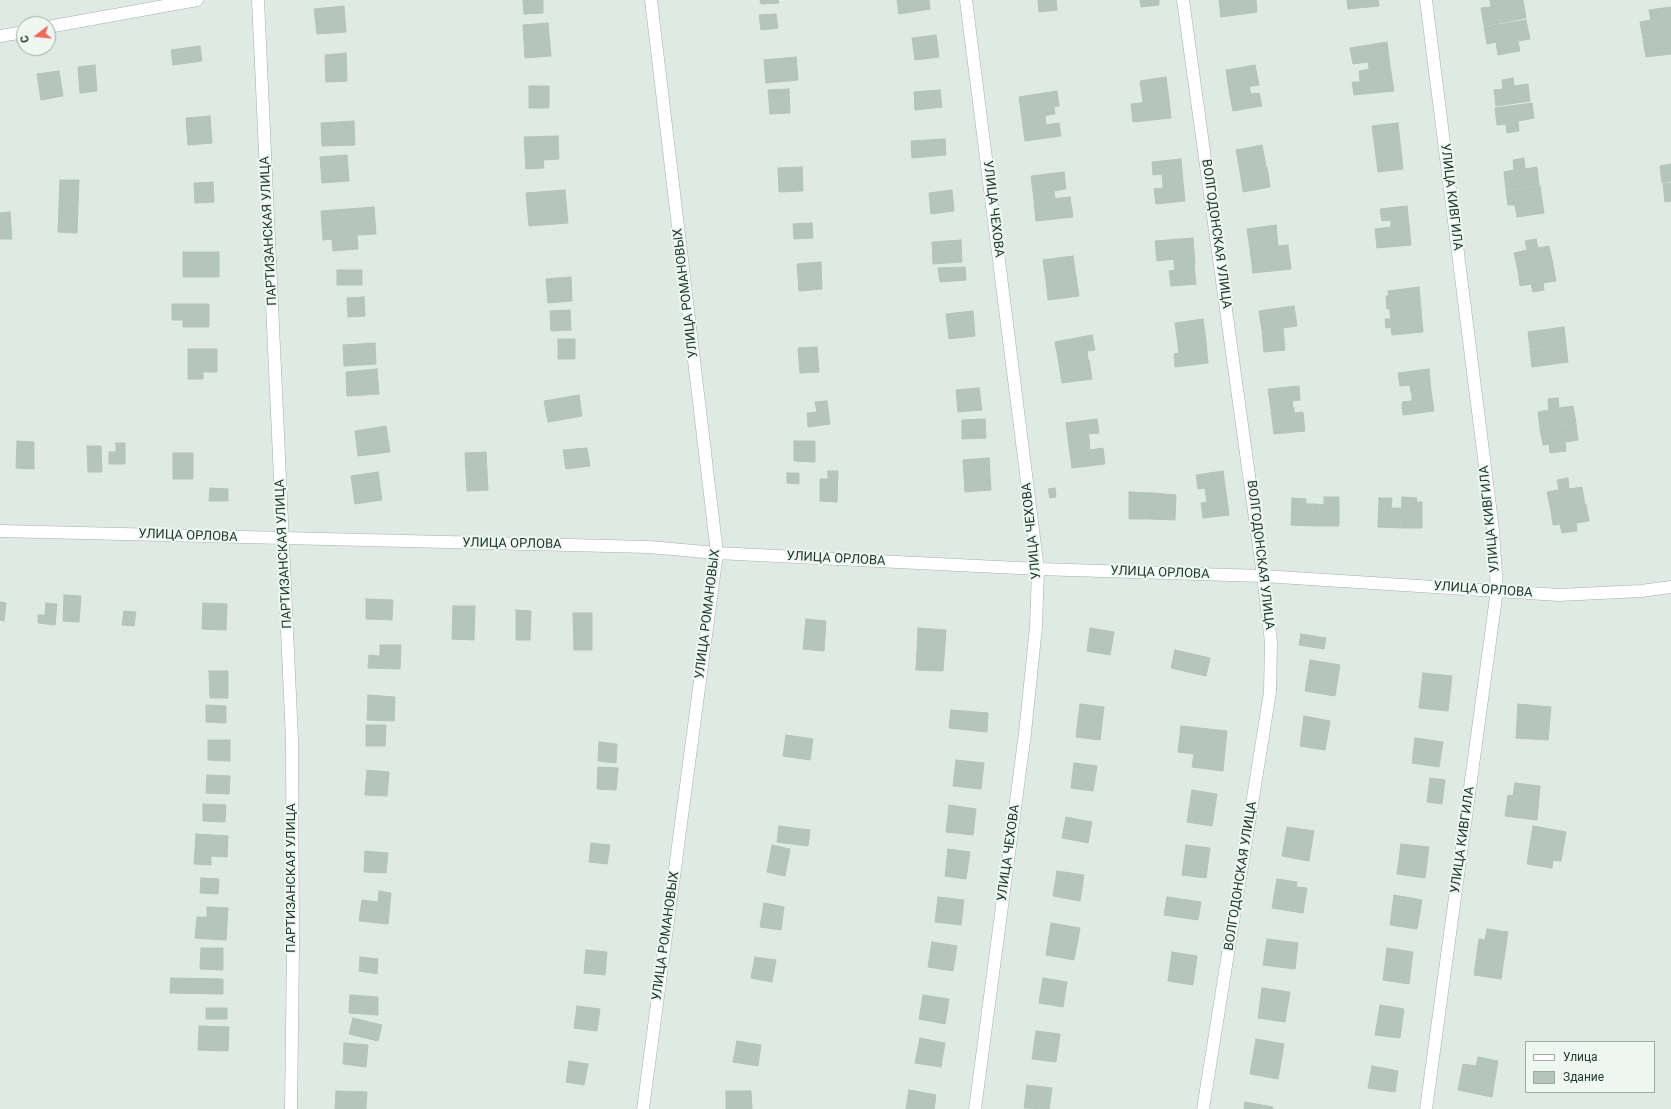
<!DOCTYPE html>
<html>
<head>
<meta charset="utf-8">
<style>
	body { margin:0 }
	#map { position:relative; width:1671px; height:1109px; overflow:hidden; background:#dfeae4; font-family:Roboto,sans-serif }
	canvas { display:block }
	.legend { position:absolute; left:1525px; top:1041px; width:130px; height:52px; box-sizing:border-box; background:#eff7f2; border:1px solid #9caba4; margin:0; padding:5px 7px; list-style:none; font-size:12px; color:#203a30 }
	.legend li { display:flex; align-items:center; gap:8px; height:20px }
	.legend b { width:20px; border:1px solid #9caba4 }
	.north { position:absolute; left:16px; top:16px; width:40px; height:40px; box-sizing:border-box; background:#eff7f2; border:1px solid #9caba4; border-radius:50%; rotate:254deg; font-size:11px; font-weight:700; line-height:16px; text-align:center; color:#203a30 }
	.north::after { content:''; display:block; margin:auto; width:14px; height:18px; background:#f06857; clip-path:polygon(50% 0,100% 100%,50% 72%,0 100%) }
</style>
</head>
<body>
<div id="map">
<canvas width="1671" height="1109"></canvas>
<ul class="legend">
<li><b style="height:5px;background:#fff"></b>Улица</li>
<li><b style="height:11px;background:#b5c5bc"></b>Здание</li>
</ul>
<div class="north">С</div>
</div>
<script>
const ctx = document.querySelector('canvas').getContext('2d');
ctx.lineJoin = 'round';
function fill(path, color) {
  ctx.fillStyle = color;
  ctx.fill(path, 'evenodd');
}
function poly(rows) {
  const path = new Path2D();
  for (const r of rows) {
    path.moveTo(r[0], r[1]);
    for (let i = 2; i < r.length; i += 2) path.lineTo(r[i], r[i + 1]);
  }
  return path;
}
function trace(path, color, width, dash) {
  ctx.strokeStyle = color;
  ctx.lineWidth = width;
  ctx.lineCap = dash ? 'butt' : 'round';
  ctx.setLineDash(dash || []);
  ctx.stroke(path);
}
function write(font, color, halo, rows, align = 'center') {
  ctx.font = font + ' Roboto,sans-serif';
  ctx.lineWidth = 4;
  ctx.setLineDash([]);
  ctx.textBaseline = 'middle';
  ctx.strokeStyle = halo;
  ctx.fillStyle = color;
  for (const [text, x, y, turn = 0] of rows) {
    ctx.save();
    ctx.translate(x, y);
    ctx.rotate((+turn || 0) * Math.PI / 180);
    ctx.textAlign = isNaN(turn) ? turn : align;
    if (halo) ctx.strokeText(text, 0, 0);
    ctx.fillText(text, 0, 0);
    ctx.restore();
  }
}
const building = poly([
	[523,0,543,0,543,13,524,14,523,0],
	[760,0,778,0,779,3,761,4,760,0],
	[897,0,929,0,930,9,899,14,897,0],
	[1038,0,1056,0,1057,10,1039,12,1038,0],
	[1140,0,1159,0,1159,5,1141,7,1140,0],
	[1219,0,1256,0,1257,12,1221,17,1219,0],
	[1347,0,1378,0,1379,6,1348,9,1347,0],
	[1490,0,1523,0,1526,18,1484,26,1481,8,1491,7,1490,0],
	[344,6,346,32,317,34,314,9,344,6],
	[1671,7,1671,35,1643,39,1640,22,1651,20,1649,10,1671,7],
	[776,14,778,28,761,30,759,15,776,14],
	[1526,20,1530,39,1518,41,1520,51,1498,55,1496,42,1487,44,1484,27,1526,20],
	[548,23,551,56,525,58,523,25,548,23],
	[936,35,939,57,915,60,912,38,936,35],
	[1671,36,1671,54,1646,57,1643,40,1671,36],
	[1387,42,1390,66,1369,69,1368,62,1353,64,1350,48,1387,42],
	[200,46,202,61,173,65,171,50,200,46],
	[346,53,347,81,326,82,325,55,346,53],
	[796,57,798,80,766,83,764,60,796,57],
	[95,65,97,91,80,93,78,67,95,65],
	[1255,65,1259,85,1229,90,1226,70,1255,65],
	[1390,66,1394,91,1354,95,1352,82,1360,82,1359,71,1390,66],
	[59,71,63,96,41,100,37,74,59,71],
	[1166,77,1169,100,1143,103,1140,81,1166,77],
	[1513,78,1514,86,1528,84,1530,101,1496,106,1494,90,1503,89,1502,80,1513,78],
	[529,86,549,86,549,108,529,108,529,86],
	[1249,87,1251,94,1259,93,1262,106,1233,111,1229,91,1249,87],
	[789,89,790,113,770,114,768,90,789,89],
	[940,90,942,107,915,110,914,92,940,90],
	[1057,91,1059,106,1054,107,1055,114,1022,119,1019,97,1057,91],
	[1169,100,1171,118,1133,122,1131,104,1169,100],
	[1532,103,1534,118,1518,121,1519,131,1507,133,1506,124,1497,125,1495,108,1532,103],
	[210,116,212,143,188,145,186,118,210,116],
	[1045,116,1046,125,1059,123,1061,136,1025,141,1022,119,1045,116],
	[354,121,355,145,322,146,321,123,354,121],
	[1398,123,1403,169,1378,172,1372,126,1398,123],
	[558,136,559,159,543,160,544,168,526,169,524,137,558,136],
	[945,139,946,155,912,158,911,141,945,139],
	[1262,145,1266,166,1240,171,1236,150,1262,145],
	[347,155,349,181,322,183,320,157,347,155],
	[1524,158,1525,169,1537,167,1539,185,1506,190,1504,172,1514,170,1513,160,1524,158],
	[1181,159,1183,181,1163,184,1162,174,1153,175,1152,162,1181,159],
	[1671,164,1671,181,1662,183,1660,166,1671,164],
	[802,167,803,191,779,192,778,168,802,167],
	[1267,167,1270,187,1243,192,1240,171,1267,167],
	[1064,172,1066,189,1054,191,1055,198,1034,200,1031,176,1064,172],
	[60,180,79,180,77,233,58,232,60,180],
	[213,182,214,202,195,203,194,183,213,182],
	[1183,182,1185,201,1156,204,1154,189,1163,188,1163,183,1183,182],
	[1671,183,1671,201,1665,202,1663,184,1671,183],
	[1540,186,1544,213,1517,217,1515,205,1508,205,1506,191,1540,186],
	[565,190,568,223,529,226,526,193,565,190],
	[952,190,954,211,931,214,929,193,952,190],
	[1070,197,1073,217,1036,221,1034,201,1070,197],
	[1407,206,1409,225,1391,227,1391,220,1382,221,1380,209,1407,206],
	[374,207,376,234,357,235,358,249,333,251,332,239,323,240,321,211,374,207],
	[10,212,12,239,0,239,0,213,10,212],
	[812,223,813,238,794,239,793,224,812,223],
	[1276,225,1278,246,1250,249,1247,229,1276,225],
	[1409,225,1411,245,1377,248,1375,229,1409,225],
	[1193,238,1195,264,1174,265,1174,259,1157,261,1155,241,1193,238],
	[1536,239,1538,248,1549,246,1553,264,1518,271,1514,253,1527,250,1525,241,1536,239],
	[961,240,962,262,933,264,932,242,961,240],
	[1288,245,1291,269,1253,273,1250,249,1288,245],
	[183,252,219,252,219,277,183,277,183,252],
	[1073,256,1076,277,1046,281,1043,260,1073,256],
	[821,262,822,289,799,291,797,264,821,262],
	[1194,264,1196,284,1171,286,1169,271,1175,270,1174,266,1194,264],
	[1553,265,1556,281,1543,283,1544,290,1533,292,1531,284,1520,286,1518,271,1553,265],
	[965,267,966,280,940,282,938,268,965,267],
	[337,270,362,270,362,285,337,285,337,270],
	[571,277,572,301,548,303,546,279,571,277],
	[1076,277,1079,296,1048,300,1046,281,1076,277],
	[1419,287,1421,310,1390,313,1390,309,1387,309,1386,296,1389,296,1388,291,1419,287],
	[364,297,365,316,348,317,347,298,364,297],
	[172,304,209,304,209,327,183,327,183,320,172,320,172,304],
	[1294,306,1297,326,1262,331,1259,311,1294,306],
	[570,310,571,330,551,331,550,311,570,310],
	[1421,310,1423,332,1392,335,1391,327,1386,328,1385,319,1391,319,1390,313,1421,310],
	[973,311,975,336,949,339,946,314,973,311],
	[1203,319,1206,341,1178,345,1175,323,1203,319],
	[1564,327,1566,344,1530,349,1528,332,1564,327],
	[1283,329,1285,350,1264,352,1262,332,1283,329],
	[1092,335,1095,350,1087,351,1088,359,1059,364,1055,342,1092,335],
	[558,339,575,339,575,359,558,359,558,339],
	[1206,342,1208,363,1175,367,1174,354,1179,353,1178,345,1206,342],
	[375,343,376,364,344,366,343,345,375,343],
	[1566,345,1568,362,1532,367,1530,350,1566,345],
	[817,347,819,372,800,373,798,348,817,347],
	[188,349,217,349,217,372,203,372,203,379,188,379,188,349],
	[1089,360,1092,379,1062,383,1059,364,1089,360],
	[377,369,379,394,347,396,346,372,377,369],
	[1429,369,1431,391,1411,393,1410,385,1400,386,1398,373,1429,369],
	[1299,386,1300,400,1292,401,1293,408,1271,410,1268,389,1299,386],
	[979,388,982,410,958,412,956,390,979,388],
	[1431,391,1434,411,1403,415,1402,402,1412,401,1412,393,1431,391],
	[579,395,582,416,548,422,544,401,579,395],
	[1558,398,1559,408,1573,406,1576,423,1540,428,1538,412,1549,410,1548,399,1558,398],
	[827,401,830,424,808,427,807,413,817,412,815,402,827,401],
	[1294,408,1294,413,1303,412,1305,431,1274,434,1271,411,1294,408],
	[985,419,986,438,962,439,962,420,985,419],
	[1097,419,1099,433,1088,434,1090,443,1069,446,1066,423,1097,419],
	[1576,424,1578,440,1565,442,1566,451,1550,453,1549,444,1543,445,1540,429,1576,424],
	[386,426,390,452,358,456,355,431,386,426],
	[17,441,34,442,34,469,16,468,17,441],
	[794,441,815,441,815,462,794,461,794,441],
	[116,443,125,443,125,464,109,464,109,452,116,452,116,443],
	[1089,443,1090,450,1103,448,1105,464,1072,468,1069,446,1089,443],
	[87,446,101,446,102,472,88,472,87,446],
	[587,448,590,466,566,469,563,450,587,448],
	[486,452,488,490,467,491,465,453,486,452],
	[173,453,193,453,193,479,173,479,173,453],
	[989,458,991,490,965,492,963,460,989,458],
	[828,471,838,471,837,502,820,501,820,479,828,479,828,471],
	[1223,471,1226,493,1206,496,1205,488,1198,489,1196,475,1223,471],
	[378,472,382,500,355,504,351,476,378,472],
	[787,473,799,473,799,484,787,483,787,473],
	[1568,478,1569,489,1582,487,1585,505,1551,511,1547,492,1559,490,1557,480,1568,478],
	[210,488,228,489,228,501,209,501,210,488],
	[1055,488,1056,497,1050,498,1048,489,1055,488],
	[1129,492,1152,493,1151,519,1129,519,1129,492],
	[1152,493,1176,495,1175,520,1151,519,1152,493],
	[1226,493,1229,515,1203,518,1201,503,1207,502,1206,496,1226,493],
	[1324,497,1339,497,1339,526,1315,526,1316,504,1324,505,1324,497],
	[1402,497,1417,498,1416,502,1422,502,1422,528,1401,528,1402,497],
	[1292,498,1306,499,1306,504,1316,504,1315,526,1291,525,1292,498],
	[1379,498,1392,498,1391,508,1401,508,1400,528,1378,527,1379,498],
	[1586,505,1589,521,1576,523,1577,531,1562,533,1560,524,1553,525,1551,511,1586,505],
	[64,595,81,596,79,622,63,621,64,595],
	[366,599,393,600,392,620,366,619,366,599],
	[0,602,6,603,4,621,0,620,0,602],
	[46,603,57,604,55,625,38,623,38,615,45,615,46,603],
	[203,603,227,604,226,630,202,629,203,603],
	[453,606,475,606,474,640,452,639,453,606],
	[516,610,531,611,530,640,516,640,516,610],
	[124,611,136,612,134,626,122,625,124,611],
	[573,613,592,613,592,650,574,650,573,613],
	[806,619,826,621,824,651,803,649,806,619],
	[918,628,946,630,943,671,916,670,918,628],
	[1090,628,1114,632,1110,655,1087,651,1090,628],
	[1301,634,1326,638,1324,649,1299,645,1301,634],
	[380,645,401,645,400,669,368,668,369,655,380,656,380,645],
	[1175,650,1210,658,1206,676,1171,668,1175,650],
	[1310,660,1340,665,1335,696,1305,691,1310,660],
	[209,671,228,671,228,698,210,698,209,671],
	[1423,673,1452,676,1448,711,1419,708,1423,673],
	[368,695,395,697,394,721,367,720,368,695],
	[1080,704,1104,707,1100,740,1076,737,1080,704],
	[1518,704,1551,707,1548,740,1516,738,1518,704],
	[206,705,226,706,226,723,206,722,206,705],
	[951,710,988,713,987,732,949,728,951,710],
	[1304,716,1330,721,1325,750,1300,746,1304,716],
	[366,725,386,725,385,746,366,746,366,725],
	[1181,726,1227,731,1223,771,1192,767,1194,754,1178,752,1181,726],
	[786,735,813,739,810,760,783,756,786,735],
	[1415,738,1443,742,1439,767,1412,763,1415,738],
	[208,740,230,740,230,761,208,760,208,740],
	[599,742,617,744,616,763,598,761,599,742],
	[956,760,984,763,981,789,953,786,956,760],
	[1074,763,1097,766,1093,791,1071,788,1074,763],
	[598,767,618,768,616,790,597,789,598,767],
	[367,770,389,772,387,796,365,795,367,770],
	[207,775,230,776,229,794,206,793,207,775],
	[1430,778,1445,780,1442,804,1427,802,1430,778],
	[1515,783,1540,786,1537,820,1505,816,1508,795,1513,796,1515,783],
	[1192,790,1217,794,1212,826,1187,822,1192,790],
	[203,804,226,805,225,822,203,821,203,804],
	[949,805,976,809,973,835,946,832,949,805],
	[1066,817,1092,822,1088,843,1062,838,1066,817],
	[779,826,810,830,808,846,777,842,779,826],
	[1533,826,1566,832,1561,861,1553,860,1552,868,1527,864,1533,826],
	[1287,827,1314,831,1309,861,1282,856,1287,827],
	[196,834,228,836,227,857,211,856,211,865,194,864,196,834],
	[591,843,610,845,607,864,589,862,591,843],
	[1401,844,1429,847,1425,878,1397,874,1401,844],
	[772,845,790,849,785,876,767,872,772,845],
	[1186,845,1210,848,1206,878,1182,875,1186,845],
	[948,849,970,852,966,879,945,876,948,849],
	[365,851,388,853,386,873,364,872,365,851],
	[1057,871,1084,875,1080,901,1053,896,1057,871],
	[201,878,219,879,218,894,200,893,201,878],
	[1277,879,1297,882,1296,887,1307,888,1303,913,1272,908,1277,879],
	[379,891,391,893,388,924,359,921,362,900,378,902,379,891],
	[1394,895,1422,900,1417,929,1390,925,1394,895],
	[938,897,964,900,961,925,935,922,938,897],
	[1167,897,1201,902,1198,920,1164,915,1167,897],
	[764,903,784,907,781,930,760,927,764,903],
	[207,907,228,908,226,940,195,938,197,917,207,917,207,907],
	[1051,923,1080,928,1074,960,1046,955,1051,923],
	[1487,929,1508,932,1501,979,1474,975,1479,939,1485,940,1487,929],
	[1267,939,1298,943,1295,969,1263,965,1267,939],
	[932,942,957,946,953,971,928,967,932,942],
	[201,948,223,948,223,970,200,969,201,948],
	[1387,948,1413,952,1409,984,1383,980,1387,948],
	[586,950,607,952,605,975,584,973,586,950],
	[1172,952,1197,956,1193,985,1168,981,1172,952],
	[360,957,378,959,377,974,359,971,360,957],
	[755,957,776,960,772,982,751,978,755,957],
	[171,978,223,979,223,994,170,993,171,978],
	[1043,978,1067,982,1063,1007,1039,1003,1043,978],
	[1262,988,1290,992,1285,1022,1258,1018,1262,988],
	[350,995,378,997,378,1015,349,1013,350,995],
	[923,995,949,999,945,1024,919,1019,923,995],
	[1380,1005,1404,1009,1400,1038,1375,1035,1380,1005],
	[577,1006,600,1009,597,1031,574,1028,577,1006],
	[206,1008,227,1008,227,1019,206,1019,206,1008],
	[353,1018,382,1025,378,1041,349,1034,353,1018],
	[199,1026,229,1027,228,1051,198,1050,199,1026],
	[1036,1031,1060,1034,1056,1062,1032,1059,1036,1031],
	[920,1038,945,1043,941,1067,915,1063,920,1038],
	[1256,1039,1284,1044,1278,1079,1250,1074,1256,1039],
	[737,1041,761,1045,758,1066,733,1062,737,1041],
	[344,1043,368,1045,366,1067,343,1064,344,1043],
	[1478,1057,1498,1061,1492,1097,1458,1090,1463,1064,1476,1066,1478,1057],
	[569,1061,588,1064,584,1085,566,1082,569,1061],
	[1372,1066,1398,1071,1395,1092,1368,1088,1372,1066],
	[1027,1085,1052,1088,1049,1109,1024,1108,1027,1085],
	[909,1090,936,1095,934,1109,906,1109,909,1090],
	[336,1091,367,1092,366,1109,335,1109,336,1091],
	[726,1091,751,1091,752,1109,726,1109,726,1091],
	[1245,1102,1273,1107,1273,1109,1244,1109,1245,1102]
]);
const street = poly([
	[258,0,292,739,293,949,291,1109],
	[966,0,1038,569,1036,627,1025,733,975,1109],
	[1183,0,1263,576,1271,642,1270,692,1203,1109],
	[1426,0,1493,530,1497,590,1426,1109],
	[48,27,197,0],
	[0,36,24,32],
	[0,531,649,547,717,553,1038,569,1263,576,1559,595,1641,591,1671,587],
	[643,1109,717,553,651,0]
]);
const streetNames = [
	["УЛИЦА КИВГИЛА",1451,197,83],
	["УЛИЦА ЧЕХОВА",993,209,83],
	["ПАРТИЗАНСКАЯ УЛИЦА",269,231,-93],
	["ВОЛГОДОНСКАЯ УЛИЦА",1216,234,82],
	["УЛИЦА РОМАНОВЫХ",686,293,-97],
	["УЛИЦА КИВГИЛА",1490,519,-96],
	["УЛИЦА ЧЕХОВА",1032,531,-96],
	["УЛИЦА ОРЛОВА",188,536,2],
	["УЛИЦА ОРЛОВА",512,544,1],
	["ПАРТИЗАНСКАЯ УЛИЦА",284,554,-93],
	["ВОЛГОДОНСКАЯ УЛИЦА",1260,555,83],
	["УЛИЦА ОРЛОВА",836,559,3],
	["УЛИЦА ОРЛОВА",1160,573,2],
	["УЛИЦА ОРЛОВА",1483,590,4],
	["УЛИЦА РОМАНОВЫХ",708,614,-83],
	["УЛИЦА КИВГИЛА",1463,840,-82],
	["УЛИЦА ЧЕХОВА",1009,853,-82],
	["ВОЛГОДОНСКАЯ УЛИЦА",1241,876,-81],
	["ПАРТИЗАНСКАЯ УЛИЦА",292,878,-90],
	["УЛИЦА РОМАНОВЫХ",666,936,-82]
];
fill(building, '#b5c5bc');
trace(building, '#b2c4ba', 1);
trace(street, '#a2b2aa', 13);
trace(street, '#fff', 12);
write('13px', '#203a30', '#eff7f2', streetNames);
</script>
</body>
</html>
